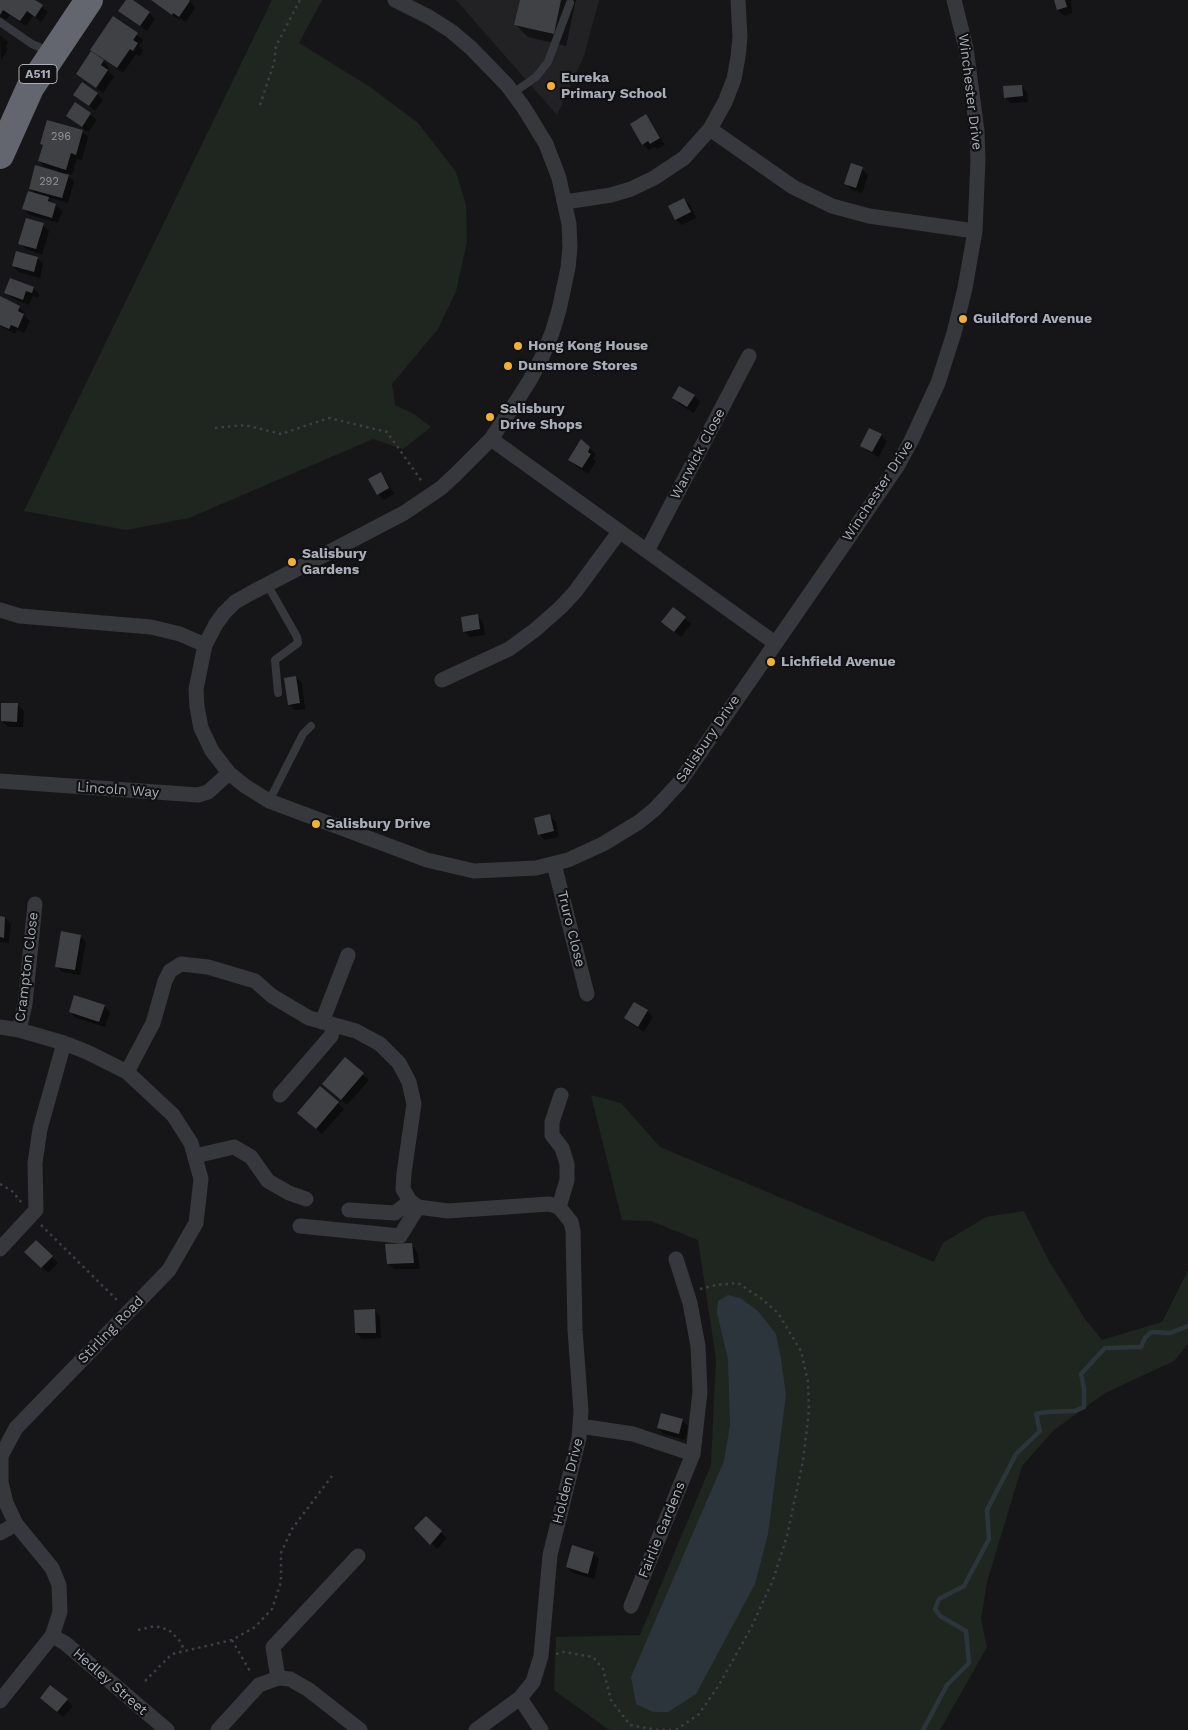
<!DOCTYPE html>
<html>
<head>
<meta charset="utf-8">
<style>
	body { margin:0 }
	canvas { display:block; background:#161618 }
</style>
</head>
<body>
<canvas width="1188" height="1730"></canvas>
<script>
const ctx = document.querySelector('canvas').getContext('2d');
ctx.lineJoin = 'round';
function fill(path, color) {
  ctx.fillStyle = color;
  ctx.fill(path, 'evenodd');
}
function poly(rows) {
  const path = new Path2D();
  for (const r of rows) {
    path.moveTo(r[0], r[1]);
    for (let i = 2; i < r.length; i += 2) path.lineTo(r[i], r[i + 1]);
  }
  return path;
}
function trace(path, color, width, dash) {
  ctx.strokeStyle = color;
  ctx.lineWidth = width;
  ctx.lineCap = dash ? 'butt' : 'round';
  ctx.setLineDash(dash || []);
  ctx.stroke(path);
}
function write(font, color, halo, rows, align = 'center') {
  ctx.font = font + ' "Work Sans",sans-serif';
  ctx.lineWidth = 4.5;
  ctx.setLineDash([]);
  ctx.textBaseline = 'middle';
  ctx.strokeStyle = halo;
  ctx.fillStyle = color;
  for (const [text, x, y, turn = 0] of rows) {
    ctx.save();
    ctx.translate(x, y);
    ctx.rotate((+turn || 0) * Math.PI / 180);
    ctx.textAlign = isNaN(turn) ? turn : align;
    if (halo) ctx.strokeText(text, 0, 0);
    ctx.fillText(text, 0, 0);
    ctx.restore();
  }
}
const built = poly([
	[456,0,599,0,584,56,557,115]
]);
const green = poly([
	[272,0,322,0,299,43,370,87,418,123,456,172,466,205,467,242,456,291,438,329,392,384,395,405,412,413,431,427,403,449,373,439,189,518,126,530,24,511],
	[591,1095,621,1103,660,1147,934,1262,943,1243,986,1217,1024,1211,1049,1261,1085,1319,1102,1340,1162,1322,1188,1270,1188,1344,1174,1361,1105,1393,1054,1430,1022,1466,987,1582,981,1619,987,1647,940,1730,609,1730,554,1690,556,1637,640,1635,711,1465,716,1359,698,1240,651,1221,622,1220]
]);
const water = poly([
	[728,1295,740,1298,758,1311,776,1334,781,1359,786,1395,768,1534,755,1584,696,1694,668,1712,653,1712,636,1704,631,1677,724,1461,730,1425,728,1359,717,1313,718,1301]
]);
const shadow = poly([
	[0,0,33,0,48,12,41,22,33,16,26,26,10,15,6,20,0,16],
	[127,0,130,0,149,13,155,19,147,31,120,11],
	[152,0,190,0,195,8,186,22,180,18,179,20],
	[521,0,576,0,566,46,528,37,516,25],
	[1055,0,1071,0,1072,13,1064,16,1058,10],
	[113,17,143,40,139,46,143,50,140,56,136,54,123,73,102,58,101,59,109,67,107,70,114,77,103,93,77,74,100,58,92,49],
	[0,35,8,42,6,47,8,49,1,61],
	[1021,86,1027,92,1028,102,1011,103,1005,97],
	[97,94,103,100,95,111,75,95],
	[76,104,97,120,88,132,67,116],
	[646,116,651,122,665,145,657,149,654,147,649,150,643,144],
	[82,131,88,137,82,160,77,159,72,175,65,172,74,182,68,203,47,197,62,211,58,223,30,215,24,209,37,195,30,188,58,173,58,171,45,167,39,161,44,146,41,144],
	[862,169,868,175,862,193,852,190,846,184],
	[684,199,690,205,696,218,682,225,676,220],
	[43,225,49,231,42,255,26,249,20,243],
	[37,258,43,264,40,278,19,272,13,266],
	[33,288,39,294,38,298,33,296,29,305,12,298,6,292],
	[0,297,19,307,25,313,24,315,30,321,24,333,17,330,15,334,0,326],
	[694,396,700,402,694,413,679,404,673,398],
	[881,435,887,441,879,457,867,451,861,445],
	[583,442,596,454,593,459,596,461,588,474,576,466,570,460],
	[380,474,386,480,394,494,384,500,378,494],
	[673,608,691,624,681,637,668,627],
	[477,616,483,622,485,635,470,637,464,631],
	[296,677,302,683,305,709,295,710,289,704],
	[18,705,24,711,23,727,8,727,2,721],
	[550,816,556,822,559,837,545,840,539,834],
	[0,918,5,918,11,924,9,943,0,942],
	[80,936,86,942,80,975,62,972,56,966],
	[104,1006,110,1012,105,1027,76,1018,70,1012],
	[647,1011,653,1017,644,1032,632,1024,626,1018],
	[345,1059,369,1080,347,1105,330,1090],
	[338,1103,344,1109,322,1134,305,1119],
	[36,1242,58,1263,48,1273,26,1252],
	[411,1245,417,1251,420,1269,394,1269,388,1263],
	[374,1310,380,1316,381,1338,362,1339,356,1333],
	[682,1420,688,1426,685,1440,664,1434,658,1428],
	[426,1518,447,1538,437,1549,416,1528],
	[593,1553,599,1559,594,1579,573,1573,567,1567],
	[51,1686,73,1706,63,1717,47,1703]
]);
const stream = poly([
	[923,1730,947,1685,969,1663,966,1631,940,1616,935,1609,939,1599,964,1586,989,1539,987,1510,1016,1454,1040,1431,1036,1414,1047,1412,1075,1411,1084,1407,1084,1388,1081,1374,1105,1348,1141,1347,1145,1338,1151,1332,1170,1333,1188,1326]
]);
const building = poly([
	[0,0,35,0,43,5,35,17,27,11,20,21,3,10,0,15],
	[126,0,133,0,150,12,140,26,118,11],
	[151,0,189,0,190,1,179,17,173,13,172,15],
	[520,0,561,0,554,34,514,25],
	[1054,0,1065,0,1067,7,1057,10],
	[113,16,138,33,133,40,138,43,133,51,130,49,117,68,90,50],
	[91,51,104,60,101,65,108,70,96,88,76,74],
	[82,82,98,93,89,106,73,95],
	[1022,85,1023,96,1004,98,1003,86],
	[75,102,91,113,82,127,66,116],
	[646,114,660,138,650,144,648,141,642,145,630,124],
	[47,120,83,130,76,155,71,153,66,170,38,161,43,145,40,144],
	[851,163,863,167,856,188,844,184],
	[35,165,69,175,62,198,29,189],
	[28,191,49,197,48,201,56,204,52,218,22,209],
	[684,198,691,212,675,220,668,206],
	[26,218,44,223,36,249,18,244],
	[16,251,38,257,34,272,12,266],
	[10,278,34,287,32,293,26,291,23,300,4,293],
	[0,296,20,306,18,311,24,314,18,328,11,325,9,329,0,325],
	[679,386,695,395,687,407,672,398],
	[869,428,882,434,872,452,860,446],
	[581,439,590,447,588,452,591,454,582,468,568,460],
	[381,472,389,488,377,495,368,479],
	[673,607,686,617,674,632,661,622],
	[478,614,480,629,463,632,461,617],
	[296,676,300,703,288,705,284,678],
	[1,703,18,703,17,722,1,721],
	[550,814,554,831,538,835,534,818],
	[0,916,5,917,4,938,0,937],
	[61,931,81,935,75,970,55,967],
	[74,995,105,1005,99,1022,69,1012],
	[634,1002,648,1010,638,1027,624,1018],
	[345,1057,364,1073,341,1100,322,1084],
	[320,1086,339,1102,316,1129,297,1113],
	[36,1240,53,1256,41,1268,24,1252],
	[412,1243,414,1263,387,1264,385,1244],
	[375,1309,376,1333,355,1333,354,1310],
	[661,1413,683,1419,679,1434,657,1428],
	[426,1516,442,1531,430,1545,414,1528],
	[572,1545,594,1552,588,1574,566,1567],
	[50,1685,68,1699,57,1712,40,1698]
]);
const path = poly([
	[260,105,274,63,276,46,300,0],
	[215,428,245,425,281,434,329,418,387,432,423,483],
	[0,1184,12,1191,21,1202],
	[41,1225,119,1302],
	[138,1630,155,1626,169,1630,179,1640,185,1651],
	[232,1640,251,1673],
	[556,1654,564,1652,593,1657,603,1669,611,1700,630,1725,657,1730,671,1730],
	[145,1681,172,1654,232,1640,255,1627,272,1609,281,1582,281,1553,292,1529,332,1476],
	[676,1730,699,1714,719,1685,751,1628,773,1580,787,1536,803,1461,809,1410,808,1382,801,1351,778,1313,762,1299,738,1283,716,1285,700,1289]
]);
const lane = poly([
	[0,22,32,44,48,51],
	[513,93,536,77,548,62,570,3],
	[267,584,297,637,298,643,275,660,278,693],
	[269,801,303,734,311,726]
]);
const street = poly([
	[395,0,429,17,451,31,471,48,507,85,524,108,546,144,559,178,569,224,570,247,568,268,559,310,552,333,542,357,530,380,516,402,491,439,455,475,441,488,404,513,251,593,235,602,224,613,216,624,205,645,196,689,197,707,201,728,212,751,229,773,245,786,269,801,427,860,474,871,536,868,568,860,603,844,639,822,655,809,679,783,847,540,898,465,912,439,938,383,954,333,965,288,975,231,978,160,977,131,966,48,954,0],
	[710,129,793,187,832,206,869,216,975,231],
	[565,202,611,195,631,189,654,178,684,158,710,129,725,102,734,79,738,57,740,37,738,0],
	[491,439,775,643],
	[647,551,749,356],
	[0,610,20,616,151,627,180,634,205,645],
	[442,680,509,649,535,630,561,607,575,592,619,532],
	[0,781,198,795,208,792,229,773],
	[554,864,587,994],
	[322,1022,348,955],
	[0,1027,19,1030,64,1043,87,1052,127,1072,173,1115,191,1143,201,1179,196,1223,169,1270,16,1428,1,1456,1,1482,6,1503,16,1524,52,1568,59,1585,60,1612,52,1636,0,1701],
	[19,1030,25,1004,35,904],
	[127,1072,153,1023,165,981,170,971,181,964,208,967,255,981,272,996,309,1018,356,1031,380,1044,399,1063,409,1082,414,1104,404,1173,403,1189,410,1201,418,1207,448,1211,549,1204,559,1207,571,1222,573,1231,575,1330,581,1411,579,1438,550,1555,541,1656,533,1682,520,1698,476,1730],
	[280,1095,331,1036,334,1025],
	[195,1156,234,1147,251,1157,268,1181,289,1193,306,1199],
	[559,1207,567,1180,567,1164,562,1148,552,1135,552,1122,561,1095],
	[349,1210,395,1213,410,1201],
	[300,1226,400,1236,418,1207],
	[0,1249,36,1210,35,1163,40,1129,64,1043],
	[580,1426,633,1434,693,1454,700,1392,698,1346,690,1303,676,1259],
	[0,1533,16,1524],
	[631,1606,693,1454],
	[52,1636,65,1643,167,1730],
	[278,1678,273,1647,358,1556],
	[520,1698,541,1730],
	[218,1730,259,1685,278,1678,290,1679,309,1690,360,1730]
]);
const highway = poly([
	[0,155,30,88,89,0]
]);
const markers = [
	[551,86,5,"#f2b134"],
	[963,319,5,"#f2b134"],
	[518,346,5,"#f2b134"],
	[508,366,5,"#f2b134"],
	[490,417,5,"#f2b134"],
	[292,562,5,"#f2b134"],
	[771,662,5,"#f2b134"],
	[316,824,5,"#f2b134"]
];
const numberNames = [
	["296",61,137],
	["292",49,182]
];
const shields = [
	[38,74,38]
];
const shieldNames = [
	["A511",38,74]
];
const poiNames = [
	["Eureka",561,78],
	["Primary School",561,94],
	["Guildford Avenue",973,319],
	["Hong Kong House",528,346],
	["Dunsmore Stores",518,366],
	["Salisbury",500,409],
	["Drive Shops",500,425],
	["Salisbury",302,554],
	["Gardens",302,570],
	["Lichfield Avenue",781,662],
	["Salisbury Drive",326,824]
];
const streetNames = [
	["Winchester Drive",970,92,83],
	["Warwick Close",698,454,-62],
	["Winchester Drive",878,491,-57],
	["Salisbury Drive",708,739,-56],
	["Lincoln Way",118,790,4],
	["Truro Close",571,929,76],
	["Crampton Close",27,967,-83],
	["Stirling Road",111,1330,-46],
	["Holden Drive",568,1481,-76],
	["Fairlie Gardens",662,1530,-68],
	["Hedley Street",110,1682,41]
];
fill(built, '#222225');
fill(green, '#1e261f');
fill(water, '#2c353c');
fill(shadow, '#0007');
trace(stream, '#2c353c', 4.5);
fill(building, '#404145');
trace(path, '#3d3f44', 2.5, [2.5, 4]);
trace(lane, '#37383d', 8);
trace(street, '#37383d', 15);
trace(highway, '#63666e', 28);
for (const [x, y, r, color] of markers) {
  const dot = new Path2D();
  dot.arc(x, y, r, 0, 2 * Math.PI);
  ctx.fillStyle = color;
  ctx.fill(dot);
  trace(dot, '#111113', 2);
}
write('11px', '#8e929b', null, numberNames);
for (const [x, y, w] of shields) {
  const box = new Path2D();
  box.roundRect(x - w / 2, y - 9.5, w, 19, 4);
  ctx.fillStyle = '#111113';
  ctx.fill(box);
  trace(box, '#a8adb8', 1);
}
write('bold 12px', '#a8adb8', null, shieldNames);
write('bold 14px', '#a8adb8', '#111113', poiNames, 'left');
write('14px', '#a8adb8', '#111113', streetNames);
</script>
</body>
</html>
